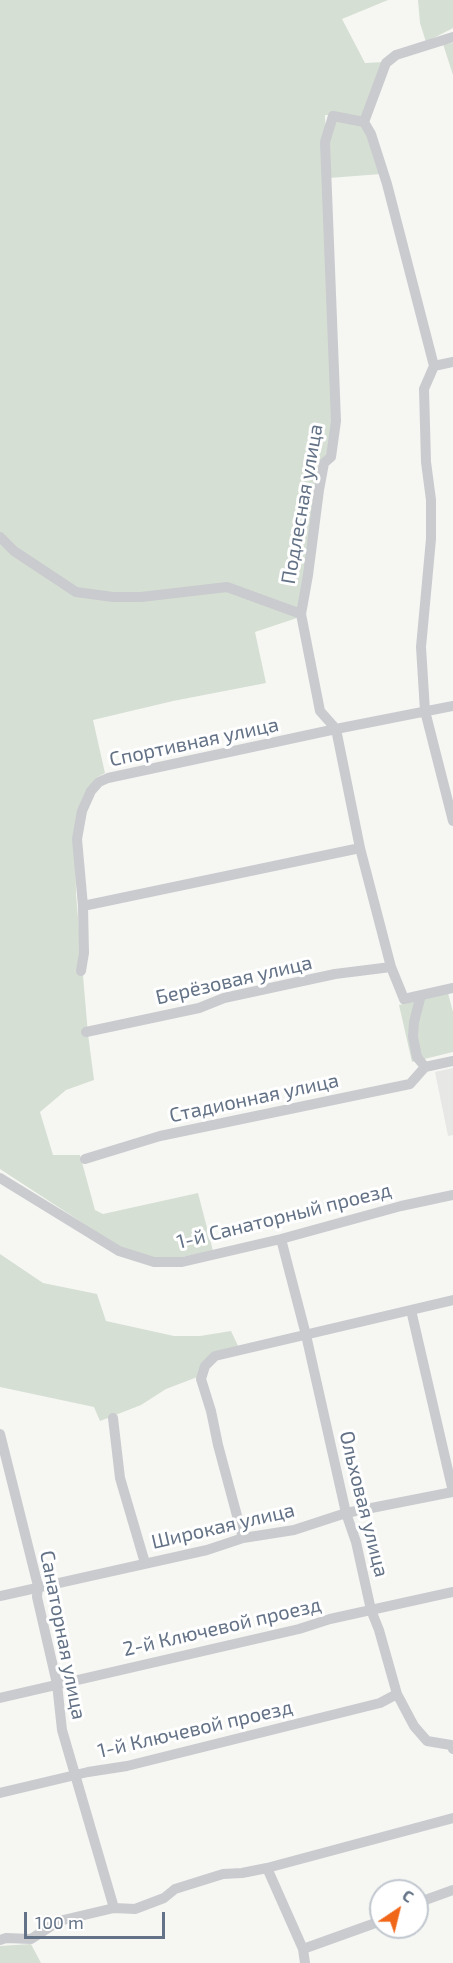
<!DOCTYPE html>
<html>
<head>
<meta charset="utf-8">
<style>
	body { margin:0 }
	#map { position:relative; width:453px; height:1963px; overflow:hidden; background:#f6f7f3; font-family:"Exo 2",sans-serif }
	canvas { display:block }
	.north { position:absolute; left:369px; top:1879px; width:60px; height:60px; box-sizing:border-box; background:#fff; border:2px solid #c1c7cf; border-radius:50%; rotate:35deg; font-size:16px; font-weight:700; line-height:24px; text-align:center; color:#637286 }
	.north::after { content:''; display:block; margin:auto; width:21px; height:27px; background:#f16719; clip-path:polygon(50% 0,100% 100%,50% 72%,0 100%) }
	.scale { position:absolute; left:24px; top:1912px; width:141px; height:27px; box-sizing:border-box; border:3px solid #637286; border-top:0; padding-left:8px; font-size:18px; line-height:21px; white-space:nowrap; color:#637286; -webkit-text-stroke:4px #fff; paint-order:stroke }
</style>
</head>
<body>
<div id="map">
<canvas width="453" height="1963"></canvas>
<div class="north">С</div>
<div class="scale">100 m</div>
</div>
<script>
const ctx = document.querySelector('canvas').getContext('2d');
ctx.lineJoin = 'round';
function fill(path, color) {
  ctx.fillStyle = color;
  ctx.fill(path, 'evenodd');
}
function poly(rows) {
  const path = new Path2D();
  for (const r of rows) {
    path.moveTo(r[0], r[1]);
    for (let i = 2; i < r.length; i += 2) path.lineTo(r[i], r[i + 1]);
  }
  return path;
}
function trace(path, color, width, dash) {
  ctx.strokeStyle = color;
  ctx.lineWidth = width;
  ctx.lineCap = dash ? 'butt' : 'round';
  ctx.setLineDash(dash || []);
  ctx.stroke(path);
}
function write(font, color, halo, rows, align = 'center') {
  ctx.font = font + ' "Exo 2",sans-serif';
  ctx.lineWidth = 6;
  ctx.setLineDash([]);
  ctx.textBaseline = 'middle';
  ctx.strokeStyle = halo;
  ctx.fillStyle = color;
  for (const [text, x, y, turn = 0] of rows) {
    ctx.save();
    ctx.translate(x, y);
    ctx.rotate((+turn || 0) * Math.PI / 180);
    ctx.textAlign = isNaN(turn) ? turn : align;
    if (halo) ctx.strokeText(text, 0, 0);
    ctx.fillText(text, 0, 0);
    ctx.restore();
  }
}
const built = poly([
	[453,1068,453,1135,448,1136,435,1072]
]);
const green = poly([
	[0,0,388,0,342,19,365,63,384,62,362,117,325,115,334,429,297,618,255,632,266,683,173,701,93,720,105,773,96,778,75,833,76,894,88,1034,94,1080,66,1090,40,1112,53,1155,80,1155,95,1210,103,1214,198,1193,213,1251,182,1257,154,1259,124,1250,0,1169],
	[418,0,453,0,453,28,426,42,420,23],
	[453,43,453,75,443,44],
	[339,119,364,127,381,174,329,178,329,135,333,125],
	[448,993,453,1012,453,1052,412,1062,399,1005],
	[0,1254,43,1283,97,1294,106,1321,174,1336,200,1336,231,1331,240,1350,215,1355,200,1376,166,1389,141,1405,100,1421,94,1407,0,1387],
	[31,1944,41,1963,0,1963,0,1946]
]);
const minor = poly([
	[364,122,333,116,325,142,336,421,331,457,324,463,319,490,308,575,301,614,320,711,336,729,360,848,391,967,404,999,453,988],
	[364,122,371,134,387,184,434,366,424,389,426,462,431,500,431,539,421,647,425,711,453,821],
	[364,122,386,63,396,55,453,37],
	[434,366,453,362],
	[0,537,14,551,76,592,113,597,141,597,227,587,301,614],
	[83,906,360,848],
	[81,971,84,953,83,906,77,839,82,811,91,791,99,782,108,778,336,729,453,706],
	[421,995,414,1022,413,1037,417,1057,425,1067],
	[86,1032,199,1008,224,998,335,974,391,967],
	[425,1067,453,1061],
	[85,1159,160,1136,410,1084,425,1067],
	[0,1178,119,1251,154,1262,182,1262,281,1239,401,1206,453,1195],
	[281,1239,306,1335,346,1513,356,1542,371,1610,379,1630,397,1694,414,1726,427,1741,451,1745,453,1749],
	[411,1310,453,1492],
	[113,1418,120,1478,145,1563],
	[0,1434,38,1586,37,1597,57,1684,62,1730,114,1908],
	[243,1538,218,1445,211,1411,201,1379,205,1366,215,1356,453,1300],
	[0,1596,207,1550,243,1538,294,1530,346,1513,453,1492],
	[0,1698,299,1629,330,1619,453,1592],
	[0,1793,88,1772,127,1766,380,1703,397,1694],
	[267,1868,303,1949,305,1963],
	[417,1903,453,1890],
	[0,1940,6,1938,31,1939,59,1921,114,1908,135,1909,164,1898,175,1889,223,1874,242,1873,267,1868,453,1818],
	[303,1949,381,1921]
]);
const streetNames = [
	["Подлесная улица",302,504,-80],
	["Спортивная улица",194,742,-12],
	["Берёзовая улица",234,980,-13],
	["Стадионная улица",254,1098,-12],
	["1-й Санаторный проезд",284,1216,-14],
	["Ольховая улица",364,1504,76],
	["Широкая улица",223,1526,-13],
	["2-й Ключевой проезд",222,1627,-13],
	["Санаторная улица",63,1635,79],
	["1-й Ключевой проезд",195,1729,-13]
];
fill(built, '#e7e8e6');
fill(green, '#d6dfd3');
trace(minor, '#c9cbcf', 10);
write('20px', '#637286', '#fff', streetNames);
</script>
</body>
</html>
